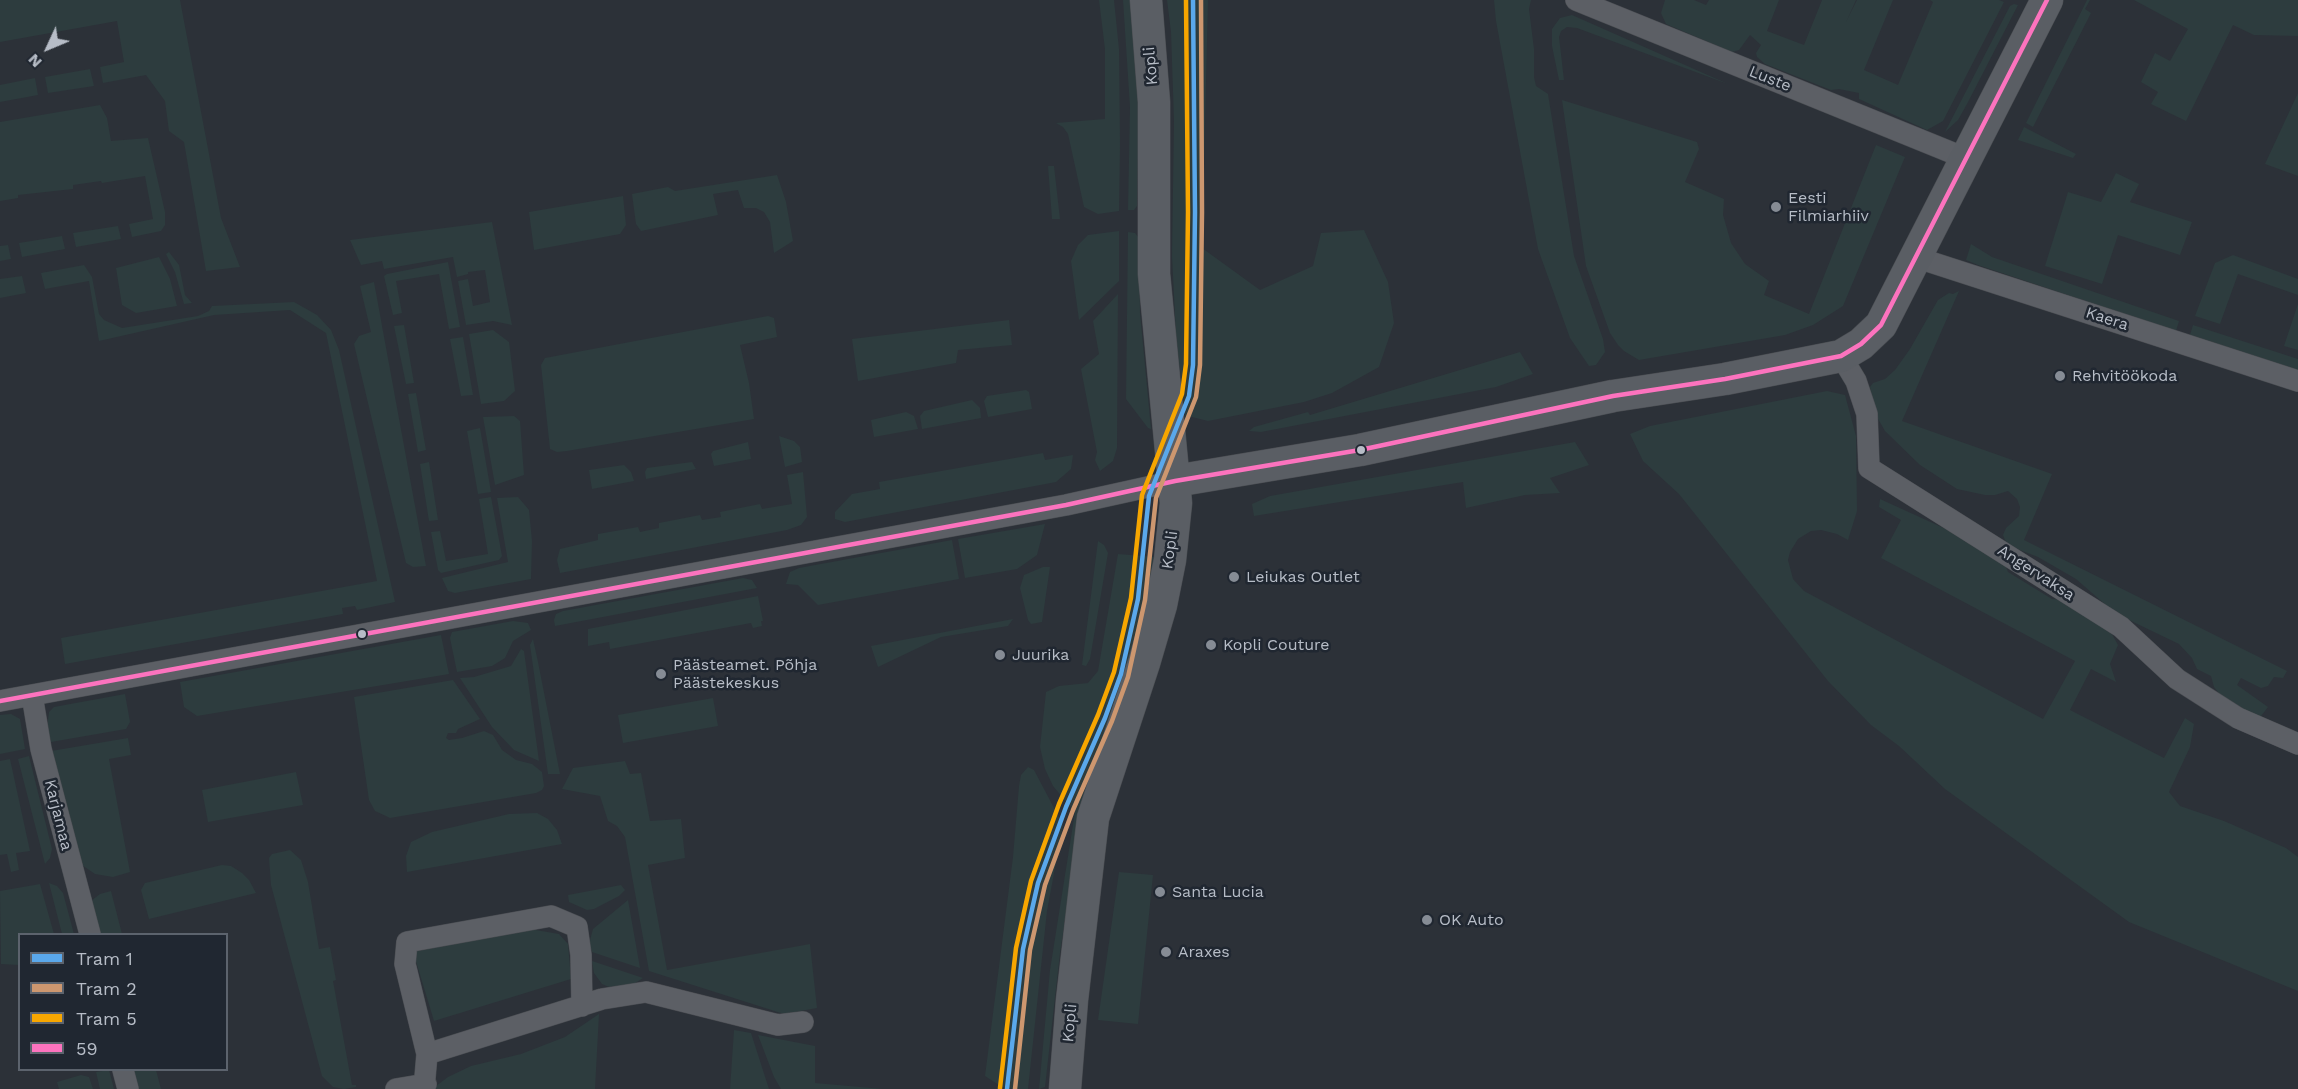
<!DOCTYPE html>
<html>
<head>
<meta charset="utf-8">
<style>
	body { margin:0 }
	#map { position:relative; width:2298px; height:1089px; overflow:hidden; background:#2c3138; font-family:"Work Sans",sans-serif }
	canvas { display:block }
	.legend { position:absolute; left:18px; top:933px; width:210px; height:138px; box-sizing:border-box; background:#202731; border:2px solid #5c636d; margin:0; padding:8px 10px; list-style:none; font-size:18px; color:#b7bdc7 }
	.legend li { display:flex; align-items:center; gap:12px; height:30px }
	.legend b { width:30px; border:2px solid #5c636d }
	.north { position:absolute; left:18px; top:18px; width:60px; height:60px; -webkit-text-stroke:4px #202731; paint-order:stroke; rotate:226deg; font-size:16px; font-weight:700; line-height:24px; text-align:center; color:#b7bdc7 }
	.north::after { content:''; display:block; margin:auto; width:21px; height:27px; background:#b7bdc7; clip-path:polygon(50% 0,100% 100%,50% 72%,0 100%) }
</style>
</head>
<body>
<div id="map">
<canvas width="2298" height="1089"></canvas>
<ul class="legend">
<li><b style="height:8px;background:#5aa8eb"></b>Tram 1</li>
<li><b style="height:8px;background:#cd976f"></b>Tram 2</li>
<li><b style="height:8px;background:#f7a600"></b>Tram 5</li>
<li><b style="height:8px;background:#fc73be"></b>59</li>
</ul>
<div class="north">N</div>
</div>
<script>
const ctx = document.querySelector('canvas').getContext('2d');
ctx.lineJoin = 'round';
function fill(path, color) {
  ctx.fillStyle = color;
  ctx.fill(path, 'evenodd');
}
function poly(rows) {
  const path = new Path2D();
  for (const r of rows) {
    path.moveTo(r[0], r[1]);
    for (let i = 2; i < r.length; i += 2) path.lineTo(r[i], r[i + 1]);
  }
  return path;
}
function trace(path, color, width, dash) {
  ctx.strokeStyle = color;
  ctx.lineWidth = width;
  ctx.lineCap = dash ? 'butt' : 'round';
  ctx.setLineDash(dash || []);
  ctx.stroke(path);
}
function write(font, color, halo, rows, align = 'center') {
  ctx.font = font + ' "Work Sans",sans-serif';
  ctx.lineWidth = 5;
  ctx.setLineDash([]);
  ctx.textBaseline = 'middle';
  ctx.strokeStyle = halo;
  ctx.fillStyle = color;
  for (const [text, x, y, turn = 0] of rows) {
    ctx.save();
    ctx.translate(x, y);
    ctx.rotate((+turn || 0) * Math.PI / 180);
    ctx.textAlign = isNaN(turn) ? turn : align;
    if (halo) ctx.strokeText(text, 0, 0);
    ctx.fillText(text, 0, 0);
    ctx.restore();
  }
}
const green = poly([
	[0,0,180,0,221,218,240,267,206,271,184,142,169,131,165,101,146,75,103,83,100,67,124,62,117,21,0,42],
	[1099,0,1114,0,1119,49,1120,145,1119,211,1098,214,1084,207,1068,134,1063,127,1056,123,1105,119,1105,49],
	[1123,0,1134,0,1139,111,1137,206,1134,210,1128,210,1130,107],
	[1167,0,1208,0,1202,248,1260,290,1313,266,1321,233,1364,230,1388,282,1394,323,1379,367,1332,393,1304,402,1208,421,1188,416,1186,423,1176,336,1172,256,1174,121,1171,32],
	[1494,0,1531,0,1529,9,1534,49,1534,77,1536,86,1548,94,1574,256,1603,339,1605,352,1596,365,1589,366,1570,338,1538,249,1496,21],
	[1665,0,1694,0,1706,5,1709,0,1779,0,1767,31,1804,45,1822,0,1856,0,1846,22,1857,0,1893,0,1864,70,1898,85,1933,2,1930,0,1999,0,2004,2,1943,121,1927,130,1859,99,1859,93,1839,89,1831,90,1765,64,1757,57,1756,53,1761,45,1750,35,1739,50,1732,52,1666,24,1661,13],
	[2087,0,2090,0,2085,9,2091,13,2033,127,2026,123],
	[2134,0,2298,0,2298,36,2254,35,2233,25,2186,121,2151,104,2158,92,2141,82,2155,53,2170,61,2188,29],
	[2014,4,2018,5,1967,104,1958,120,1945,132,2010,6],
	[1572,15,1728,84,1577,28,1567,27,1561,31,1559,37,1564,80,1559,80,1552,46,1552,29,1560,18],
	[90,69,94,86,48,93,45,77],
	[35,78,38,95,0,102,0,85],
	[2298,93,2298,176,2265,164],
	[1562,100,1697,142,1699,149,1685,182,1724,199,1723,215,1731,243,1745,264,1769,281,1764,295,1809,314,1876,145,1905,157,1843,306,1813,325,1785,335,1639,360,1624,351,1618,345,1610,333,1586,266],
	[100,105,107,118,111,141,148,138,165,212,165,225,161,231,132,237,129,224,153,219,145,176,102,183,101,181,73,185,73,189,18,195,18,198,0,201,0,122],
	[2024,127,2076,154,2073,158,2018,140],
	[1048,166,1054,166,1060,219,1052,219],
	[2116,173,2139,184,2130,202,2192,222,2180,255,2118,235,2102,284,2045,266,2068,192,2101,202],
	[777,175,786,202,793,241,774,253,770,222,764,212,756,208,744,208,738,190,713,194,718,215,641,231,636,224,632,194,668,187,675,191],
	[623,196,626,225,620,234,534,250,529,212],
	[492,222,512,325,493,321,466,325,458,281,468,279,473,306,490,302,485,270,468,272,468,274,457,277,453,257,384,269,382,261,361,265,350,240],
	[118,226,121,239,76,247,73,233],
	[1119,231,1119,281,1079,320,1071,261,1078,245,1088,235],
	[1128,232,1135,233,1139,238,1140,313,1151,429,1148,428,1126,399],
	[62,236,65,249,22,257,19,243],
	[1971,244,1992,257,2179,321,2176,331,1978,265,1966,260],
	[8,245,11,259,0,261,0,246],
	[169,252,179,265,185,295,192,303,184,304,175,272,166,254],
	[2233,255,2298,279,2298,295,2238,274,2220,324,2195,316,2215,263],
	[159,257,170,279,177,306,136,313,122,305,116,268],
	[448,262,460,327,449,329,439,274,396,281,402,313,393,315,384,276,387,274],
	[84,265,92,277,99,314,104,320,122,328,198,316,209,311,212,306,294,302,317,315,331,330,339,350,395,602,357,610,355,606,342,608,343,614,65,664,61,638,377,581,326,333,290,310,214,315,99,341,89,281,45,289,41,273],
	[22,276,26,293,0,298,0,279],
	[374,282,426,566,413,567,406,563,354,344,359,336,371,332,360,286],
	[1959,291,1902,421,2052,474,2024,540,2287,671,2283,678,2274,677,2268,686,2261,688,2241,678,2237,685,2268,707,2258,720,2225,701,2214,687,2211,676,2197,669,2192,658,2179,644,2127,619,2107,606,2076,579,2038,557,2007,545,2003,535,2006,528,2019,516,2020,507,2017,499,2008,491,1995,495,1985,495,1957,489,1920,465,1885,431,1877,417,1870,387,1873,383,1885,379,1895,370,1910,349,1938,300,1949,293,1953,294],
	[1118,294,1117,448,1113,461,1100,471,1095,460,1097,452,1081,369,1099,354,1093,321],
	[2298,304,2298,350,2284,346],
	[768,316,774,318,777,337,740,345,749,383,754,419,567,451,557,452,550,449,541,365,545,358],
	[1009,320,1012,345,958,350,956,363,858,381,852,339],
	[404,325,414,383,406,384,394,326],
	[2193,325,2298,359,2298,370,2190,335],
	[493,330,509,342,515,391,504,401,481,404,469,334],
	[463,337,473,395,461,396,450,339],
	[1520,352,1533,374,1496,387,1261,432,1249,431,1254,427,1308,412,1310,415],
	[1026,390,1029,392,1032,409,988,417,984,401,987,396],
	[1827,391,1845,395,1856,436,1857,511,1848,540,1837,534,1821,530,1811,531,1798,539,1790,552,1788,560,1793,579,1804,591,2043,719,2075,661,1881,558,1901,520,1879,507,1880,499,1959,535,2004,562,2008,572,2052,599,2069,600,2108,627,2118,645,2110,664,2116,682,2091,669,2070,710,2164,758,2185,718,2194,724,2190,747,2169,792,2180,806,2224,821,2286,848,2298,857,2298,991,2129,922,1945,789,1899,746,1871,725,1828,681,1679,494,1643,461,1630,434,1650,426],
	[416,393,426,450,418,452,408,394],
	[972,400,980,408,981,418,922,429,920,416,924,411],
	[906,412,914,416,918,429,874,437,871,420],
	[514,416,520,421,524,475,495,485,483,417],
	[480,428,491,492,478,494,467,431],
	[779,436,794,441,800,447,802,462,785,467],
	[748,442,751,459,714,466,711,454,713,451],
	[1575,442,1589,465,1550,478,1560,493,1525,495,1466,508,1463,482,1254,516,1252,504,1270,496],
	[1043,453,1045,460,1073,455,1071,469,1056,482,845,522,835,519,835,512,852,494,880,489,879,482],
	[429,462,438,520,429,521,420,464],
	[692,462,696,469,646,479,645,472,647,468],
	[624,465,631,472,634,481,592,489,589,470],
	[803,472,807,517,801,525,787,530,560,573,557,560,560,549,598,540,598,534,638,527,640,532,659,528,659,523,700,515,702,520,721,517,720,512,760,504,762,509,792,504,787,475],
	[491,497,502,556,499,560,441,573,438,570,431,532,440,531,446,561,488,554,479,499],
	[518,497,529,510,532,541,531,579,455,593,448,591,442,578,508,562,497,498],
	[1045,524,1037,555,1017,569,965,578,958,539],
	[952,540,959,579,818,605,798,585,786,584,790,572,799,568],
	[1098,541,1104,545,1108,553,1090,659,1086,666,1082,665],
	[1118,554,1156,557,1151,587,1075,853,1060,953,1045,1087,1039,1089,1050,970,1075,812,1053,786,1045,769,1040,747,1046,692,1059,686,1088,683,1098,671],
	[1043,567,1050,567,1042,622,1031,624,1028,620,1020,588,1024,575],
	[743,578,752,580,757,588,555,626,554,620,556,614,563,611],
	[758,596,763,621,761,621,762,626,753,628,751,623,610,649,609,642,588,646,588,629],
	[1013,619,1008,626,941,637,878,667,871,646],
	[513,621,528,623,531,630,513,641,505,658,492,666,457,672,450,638,452,632],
	[441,635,449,674,197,716,184,707,180,682],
	[533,639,538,662,560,774,548,774,530,645],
	[521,649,524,651,539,761,514,750,492,727,460,678,474,677,511,666],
	[453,680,480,719,458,729,456,733,448,733,446,738,449,740,462,738,484,731,493,735,502,750,516,760,532,764,542,772,544,786,542,790,536,793,390,818,386,816,375,811,369,800,354,697],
	[125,694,130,722,126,729,51,742,47,729,48,720,49,712,54,707],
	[713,698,718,726,623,743,618,715],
	[11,714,20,719,25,749,0,754,0,715],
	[128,738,131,755,109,759,130,872,113,877,95,874,79,863,51,751],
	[29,756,52,849,50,858,45,864,18,759],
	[10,759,30,851,16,853,19,870,11,872,7,854,0,855,0,761],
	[625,761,630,774,641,773,650,821,681,819,685,858,648,865,667,970,810,944,817,1008,784,1014,649,971,625,837,617,826,608,821,600,796,562,789,573,768],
	[1028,767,1034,770,1063,825,1047,911,1028,1089,1014,1089,1002,1087,985,1076,1013,857,1019,786,1021,775],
	[296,772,303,805,208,822,202,790],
	[537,813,548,819,557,830,562,844,407,872,406,856,411,842,432,832,509,814],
	[290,850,301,860,308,882,319,949,330,947,336,980,333,981,352,1085,356,1085,356,1087,344,1089,333,1087,322,1076,271,885,269,858,272,854],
	[222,865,231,866,242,873,249,880,256,893,149,919,141,890,145,883],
	[1119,872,1153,875,1138,1024,1098,1020],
	[49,883,57,886,63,893,74,934,62,934],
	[40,884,54,934,20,934,19,965,1,964,0,891],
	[621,885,625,890,619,896,594,909,587,910,569,902,568,895],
	[111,891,122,934,100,934,91,901,100,894],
	[628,900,640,968,592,952,589,944,593,929],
	[530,929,559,934,568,944,571,979,434,1021,415,958,417,951],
	[592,961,643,978,632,985,609,987,602,984,594,973],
	[599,1014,595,1089,432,1089,448,1077,471,1066,521,1054,565,1037],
	[734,1030,751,1033,769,1089,730,1089],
	[758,1035,815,1046,815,1083,883,1089,781,1089,774,1077],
	[109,1070,114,1089,100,1089,96,1072],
	[133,1070,156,1070,161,1089,138,1089],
	[81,1075,89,1077,93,1089,59,1089,57,1082]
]);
const street = poly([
	[1576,0,1965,158],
	[1915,257,2298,381],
	[1841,356,1856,381,1867,414,1869,468,2121,627,2177,679,2238,718,2298,744],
	[32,695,41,749,90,934],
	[0,701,1066,505,1175,481],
	[427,1054,405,964,407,942,551,916,577,927,581,955,582,1006],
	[123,1070,128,1089],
	[396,1089,426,1084],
	[424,1089,427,1054,602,999,646,992,778,1025,803,1022]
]);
const secondary = poly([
	[1175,481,1360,450,1613,396,1725,379,1841,356,1861,344,1881,325,2047,0],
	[1065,1089,1072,1000,1093,818,1144,663,1161,605,1170,560,1176,503,1154,274,1154,102,1146,0]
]);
const bus1 = poly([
	[0,701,1066,505,1175,481,1360,450,1613,396,1725,379,1841,356,1861,344,1881,325,2047,0]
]);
const tram1 = poly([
	[1007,1089,1023,949,1038,883,1066,807,1105,718,1121,674,1138,599,1149,496,1189,396,1193,365,1195,212,1193,0]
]);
const tram2 = poly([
	[1015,1089,1030,950,1045,885,1073,810,1112,721,1128,677,1145,600,1156,498,1196,397,1200,365,1202,212,1201,0]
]);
const tram3 = poly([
	[1000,1088,1016,948,1031,881,1059,804,1098,715,1114,672,1131,598,1142,495,1182,394,1186,364,1188,212,1186,0]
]);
const markers = [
	[1776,207,6,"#868c95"],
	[2060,376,6,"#868c95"],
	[1361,450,5,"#b7bdc7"],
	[1234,577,6,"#868c95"],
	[362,634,5,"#b7bdc7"],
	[1211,645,6,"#868c95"],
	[1000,655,6,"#868c95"],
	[661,674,6,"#868c95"],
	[1160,892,6,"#868c95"],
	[1427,920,6,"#868c95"],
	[1166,952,6,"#868c95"]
];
const streetNames = [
	["Kopli",1151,66,-95],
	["Luste",1770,79,22],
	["Kaera",2107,319,18],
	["Kopli",1170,550,-82],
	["Angervaksa",2036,573,33],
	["Karjamaa",58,815,76],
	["Kopli",1070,1023,-85]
];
const poiNames = [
	["Eesti",1788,198],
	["Filmiarhiiv",1788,216],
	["Rehvitöökoda",2072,376],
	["Leiukas Outlet",1246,577],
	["Kopli Couture",1223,645],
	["Juurika",1012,655],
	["Päästeamet. Põhja",673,665],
	["Päästekeskus",673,683],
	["Santa Lucia",1172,892],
	["OK Auto",1439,920],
	["Araxes",1178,952]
];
fill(green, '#2d3c3e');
trace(street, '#4a4d52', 22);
trace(secondary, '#4a4d52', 33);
trace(street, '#5c5f65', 21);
trace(secondary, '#5a5e64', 32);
trace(bus1, '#fc73be', 4.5);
trace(tram1, '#5aa8eb', 4.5);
trace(tram2, '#cd976f', 4.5);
trace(tram3, '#f7a600', 4.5);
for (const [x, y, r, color] of markers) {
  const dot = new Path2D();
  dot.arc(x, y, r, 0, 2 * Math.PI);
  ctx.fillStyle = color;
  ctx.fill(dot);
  trace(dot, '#202731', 2);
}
write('16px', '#b7bdc7', '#202731', streetNames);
write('16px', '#b7bdc7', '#202731', poiNames, 'left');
</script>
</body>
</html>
